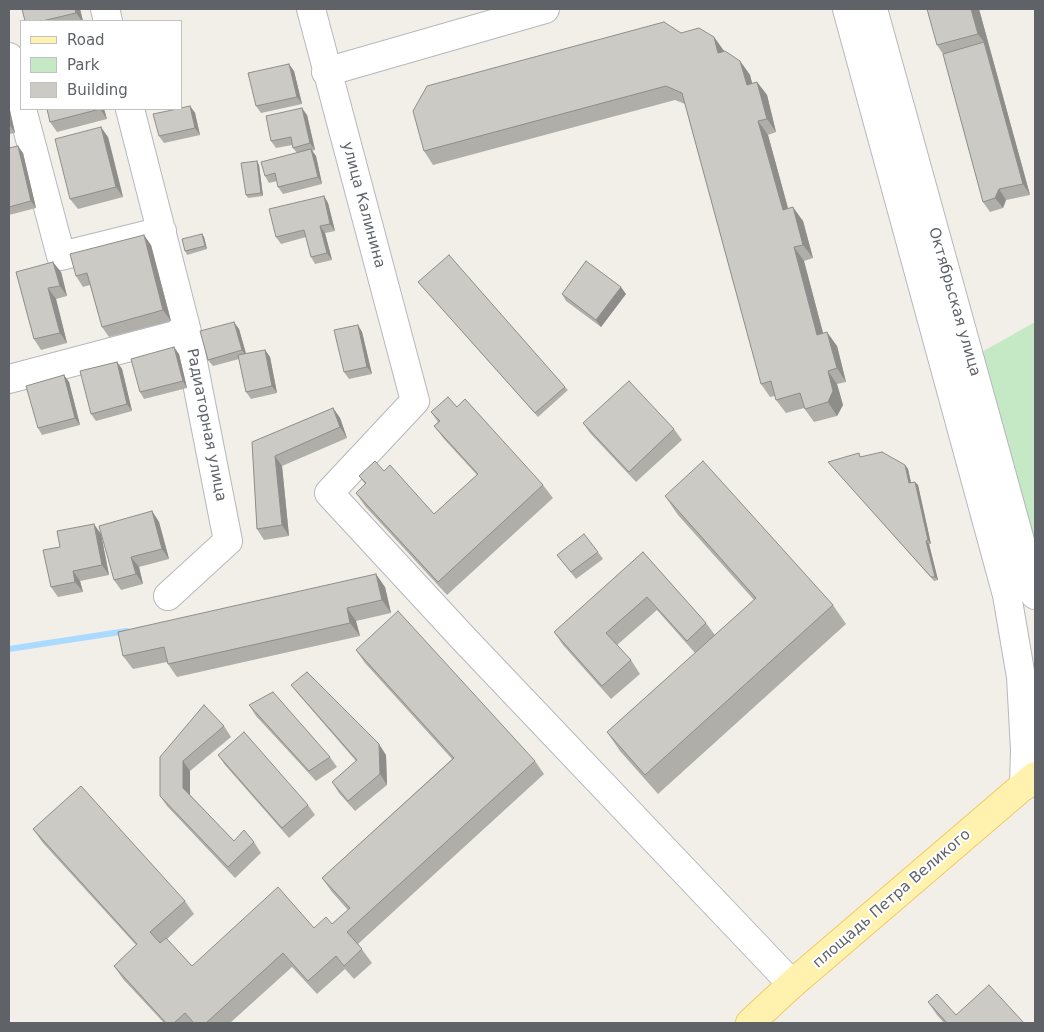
<!DOCTYPE html>
<html>
<head>
<meta charset="utf-8">
<style>
	body { margin:0 }
	#map { position:relative; width:1044px; height:1032px; overflow:hidden; background:#f1efe8; font-family:"DejaVu Sans",sans-serif }
	canvas { display:block }
	.frame { position:absolute; inset:0; border:10px solid #5f6368; pointer-events:none }
	.legend { position:absolute; left:20px; top:20px; width:162px; height:90px; box-sizing:border-box; background:#fff; border:1px solid #bfc1c3; margin:0; padding:6px 9px; list-style:none; font-size:15px; color:#5f6368 }
	.legend li { display:flex; align-items:center; gap:10px; height:25px }
	.legend b { width:25px; border:1px solid #bfc1c3 }
</style>
</head>
<body>
<div id="map">
<canvas width="1044" height="1032"></canvas>
<div class="frame"></div>
<ul class="legend">
<li><b style="height:6px;background:#fff2af"></b>Road</li>
<li><b style="height:14px;background:#c5e8c5"></b>Park</li>
<li><b style="height:14px;background:#cccac5"></b>Building</li>
</ul>
</div>
<script>
const ctx = document.querySelector('canvas').getContext('2d');
ctx.lineJoin = 'round';
function fill(path, color) {
  ctx.fillStyle = color;
  ctx.fill(path, 'evenodd');
}
function poly(rows) {
  const path = new Path2D();
  for (const r of rows) {
    path.moveTo(r[0], r[1]);
    for (let i = 2; i < r.length; i += 2) path.lineTo(r[i], r[i + 1]);
  }
  return path;
}
function trace(path, color, width, dash) {
  ctx.strokeStyle = color;
  ctx.lineWidth = width;
  ctx.lineCap = dash ? 'butt' : 'round';
  ctx.setLineDash(dash || []);
  ctx.stroke(path);
}
function write(font, color, halo, rows, align = 'center') {
  ctx.font = font + ' "DejaVu Sans",sans-serif';
  ctx.lineWidth = 4;
  ctx.setLineDash([]);
  ctx.textBaseline = 'middle';
  ctx.strokeStyle = halo;
  ctx.fillStyle = color;
  for (const [text, x, y, turn = 0] of rows) {
    ctx.save();
    ctx.translate(x, y);
    ctx.rotate((+turn || 0) * Math.PI / 180);
    ctx.textAlign = isNaN(turn) ? turn : align;
    if (halo) ctx.strokeText(text, 0, 0);
    ctx.fillText(text, 0, 0);
    ctx.restore();
  }
}
const green = poly([
	[1035,322,1035,550,982,352]
]);
const stream = poly([
	[9,649,127,631]
]);
const minor = poly([
	[105,9,108,21],
	[311,9,415,401,329,493,464,639,792,984],
	[847,9,1007,595,1021,677,1025,750,1024,786],
	[873,9,1035,595],
	[9,57,21,105],
	[326,72,545,9],
	[22,109,61,256,162,231],
	[130,109,187,332,228,541,168,596],
	[9,379,187,332]
]);
const major = poly([
	[750,1023,792,984,1035,776]
]);
const wall = poly([
	[22,9,80,9,83,21,25,21],
	[979,9,1030,195,1006,200,1003,208,990,212,983,202,943,54,937,45],
	[681,33,714,37,724,51,740,61,750,75,752,83,757,82,767,95,776,132,768,135,788,208,803,221,813,258,804,261,823,333,837,346,846,382,837,384,843,405,837,416,814,422,804,408,786,413,776,400,775,396,770,397,761,384,685,104,675,100,433,165,424,151],
	[294,71,302,104,261,113,256,106],
	[9,106,15,133,9,134],
	[190,106,195,113,200,135,164,143,159,136],
	[47,109,104,109,107,119,57,132,50,122],
	[307,115,315,150,312,151,316,156,322,184,283,194,278,187,277,181,269,183,265,176,297,153,293,148,292,145,276,148,271,141],
	[108,137,123,197,78,209,70,199],
	[9,148,23,153,36,208,9,215],
	[259,165,263,196,248,198,246,195],
	[324,196,328,203,335,231,325,233,332,260,315,264,311,257,306,237,281,244,276,237],
	[202,234,204,237,207,249,187,255,185,251],
	[151,245,171,321,109,337,102,327,90,285,83,287,76,276],
	[16,272,61,272,67,296,56,299,67,343,41,350,34,339],
	[418,282,565,387,568,390,538,417],
	[562,294,626,294,601,327,566,301],
	[358,325,362,332,372,374,349,379,344,372],
	[239,329,246,354,265,350,270,357,277,393,251,399,246,392,239,359,213,366,208,360],
	[179,354,187,388,144,399,140,392],
	[117,362,122,369,132,411,96,421,91,414],
	[64,375,69,382,80,425,42,435,38,428],
	[457,407,543,485,553,498,447,595,365,506,356,493,365,484,359,476,384,471,434,514,477,475,444,439,434,426,438,422,431,412],
	[333,408,340,418,347,438,282,466,289,536,264,540,257,529,252,442],
	[583,423,674,429,682,440,636,482,590,433],
	[862,457,905,465,908,469,911,483,915,482,918,485,931,544,929,544,938,580,934,581,828,462],
	[665,496,833,605,846,624,658,794,620,751,607,732,695,653,657,610,617,645,631,660,640,674,611,699,563,645,554,632,643,552,706,623,715,635,754,600,678,515],
	[152,511,159,522,169,559,139,567,143,584,121,590,114,580],
	[101,534,109,575,80,581,83,592,58,597,51,587,60,547],
	[598,552,603,559,576,579,557,555],
	[385,587,391,613,356,621,360,636,177,677,168,664,167,662,133,669,123,656],
	[356,650,535,761,544,774,358,944,372,963,354,979,345,969,317,994,292,967,230,1023,164,1023,123,979,114,966,136,945,43,843,33,829,185,901,194,914,167,939,192,966,314,928,332,924,348,910,332,892,322,878,452,759,365,663],
	[291,685,386,755,387,785,355,811,339,793,332,782,356,761,299,695],
	[249,705,330,757,337,767,316,781,256,716],
	[224,726,231,737,190,771,190,795,234,841,254,842,261,853,235,878,167,806,160,796,160,757],
	[218,755,308,805,315,815,289,838,225,765],
	[928,1002,956,1015,1024,1023,944,1023,937,1015]
]);
const shadedWall = poly([
	[75,9,80,9,83,21,82,21,76,13],
	[971,9,979,9,1030,195,1023,184,984,42,978,34],
	[714,37,724,51,728,66,718,53],
	[740,61,750,75,756,98,747,85],
	[289,64,294,71,302,104,297,97],
	[757,82,767,95,776,132,767,119],
	[9,106,15,133,9,124],
	[190,106,195,113,200,135,195,128],
	[302,108,307,115,315,150,310,143],
	[100,109,104,109,107,119],
	[758,121,768,135,792,223,783,210],
	[101,127,108,137,123,197,116,187],
	[18,146,23,153,36,208,31,201],
	[311,149,316,156,322,184,318,177],
	[257,161,259,165,263,196,261,193],
	[999,189,1006,200,1003,208,995,198],
	[324,196,328,203,335,231,330,224],
	[793,207,803,221,813,258,803,245],
	[320,226,325,233,332,260,327,253],
	[202,234,204,237,207,249,205,246],
	[144,235,151,245,171,321,163,310],
	[794,247,804,261,827,348,817,335],
	[53,262,61,272,67,296,60,286],
	[621,287,626,294,601,327,596,320],
	[48,288,56,299,67,343,60,333],
	[234,322,239,329,247,357,242,350],
	[358,325,362,332,372,374,367,367],
	[827,332,837,346,846,382,837,368],
	[174,347,179,354,187,388,183,381],
	[265,350,270,357,277,393,272,386],
	[117,362,122,369,132,411,127,404],
	[828,371,837,384,843,405,837,416,828,402],
	[64,375,69,382,80,425,75,418],
	[333,408,340,418,347,438,340,427],
	[275,456,282,466,289,536,282,525],
	[905,465,908,469,912,487,909,483],
	[915,482,918,485,931,544,928,540],
	[152,511,159,522,169,559,162,549],
	[94,524,101,534,109,575,102,565],
	[926,541,929,544,938,580,935,577],
	[131,557,139,567,143,584,136,574],
	[73,571,80,581,83,592,75,582],
	[376,574,385,587,391,613,382,600],
	[347,608,356,621,360,636,350,623],
	[379,744,386,755,387,785,380,774],
	[183,761,190,771,190,798,183,788]
]);
const building = poly([
	[22,9,75,9,76,13,42,21,25,21,22,9],
	[927,9,971,9,978,34,937,45,927,9],
	[664,22,681,33,699,28,714,37,718,53,725,51,740,61,747,85,757,82,767,119,758,121,783,210,793,207,803,245,794,247,817,335,827,332,837,368,828,371,833,391,828,402,805,409,800,393,776,400,771,381,761,384,682,93,666,86,424,151,413,111,427,86,664,22],
	[984,42,1023,184,999,189,995,198,983,202,943,54,984,42],
	[289,64,297,97,256,106,248,73,289,64],
	[190,106,195,128,159,136,153,114,177,109,181,109,181,108,190,106],
	[302,108,310,143,293,148,291,137,271,141,266,116,302,108],
	[47,109,100,109,50,122,47,109],
	[101,127,116,187,70,199,55,139,101,127],
	[18,146,31,201,9,207,9,148,18,146],
	[311,149,318,177,278,187,275,173,265,176,261,162,311,149],
	[257,161,261,193,246,195,241,163,257,161],
	[324,196,330,224,320,226,327,253,311,257,304,230,276,237,269,209,324,196],
	[202,234,205,246,185,251,182,239,202,234],
	[144,235,163,310,102,327,87,273,76,276,70,254,144,235],
	[449,255,565,387,535,413,418,282,449,255],
	[586,261,621,287,596,320,562,294,586,261],
	[53,262,60,286,48,288,60,333,34,339,16,272,53,262],
	[234,322,242,350,208,360,200,331,234,322],
	[358,325,367,367,344,372,334,330,358,325],
	[174,347,183,381,140,392,131,359,174,347],
	[265,350,272,386,246,392,238,355,265,350],
	[117,362,127,404,91,414,80,371,117,362],
	[64,375,75,418,38,428,26,386,64,375],
	[629,381,674,429,629,472,583,423,629,381],
	[448,397,457,407,465,399,543,485,438,582,356,493,366,483,359,476,375,461,384,471,390,465,434,514,478,474,434,426,440,421,431,412,448,397],
	[333,408,340,427,275,456,282,525,257,529,252,442,333,408],
	[882,452,905,465,909,483,915,482,928,540,926,541,935,577,931,577,828,462,859,453,860,457,882,452],
	[703,461,833,605,645,775,607,732,756,598,665,496,703,461],
	[152,511,162,549,131,557,136,574,114,580,99,526,152,511],
	[94,524,102,565,73,571,75,582,51,587,43,550,60,547,57,531,94,524],
	[584,534,598,552,571,572,557,555,584,534],
	[643,552,706,623,687,641,647,597,606,633,631,660,602,686,554,632,643,552],
	[376,574,382,600,347,608,350,623,168,664,164,647,123,656,118,632,376,574],
	[398,611,535,761,347,932,362,949,344,966,336,956,308,981,283,953,206,1023,194,1023,185,1013,174,1023,166,1023,114,966,137,944,33,829,81,786,185,901,150,932,160,943,166,938,192,966,278,887,314,928,326,917,332,924,350,908,322,878,454,758,356,650,398,611],
	[307,672,379,744,380,774,348,801,332,782,357,760,291,685,307,672],
	[273,692,330,757,309,771,249,705,273,692],
	[204,705,224,726,183,761,183,788,234,841,244,830,254,842,228,867,160,796,160,757,204,705],
	[244,732,308,805,282,828,218,755,244,732],
	[989,985,1024,1023,947,1023,928,1002,937,994,956,1015,989,985]
]);
const streetNames = [
	["улица Калинина",363,205,75],
	["Октябрьская улица",954,302,74],
	["Радиаторная улица",206,425,79],
	["площадь Петра Великого",892,899,-41]
];
fill(green, '#c5e8c5');
trace(stream, '#aadaff', 6);
trace(minor, '#b5b8bc', 30);
trace(major, '#f2c960', 30);
trace(minor, '#fff', 28);
trace(major, '#fff2af', 28);
fill(wall, '#afaea9');
fill(shadedWall, '#8f8d8a');
fill(building, '#cccac5');
trace(building, '#8f8d8a', 1);
write('15px', '#5f6368', '#fff', streetNames);
</script>
</body>
</html>
